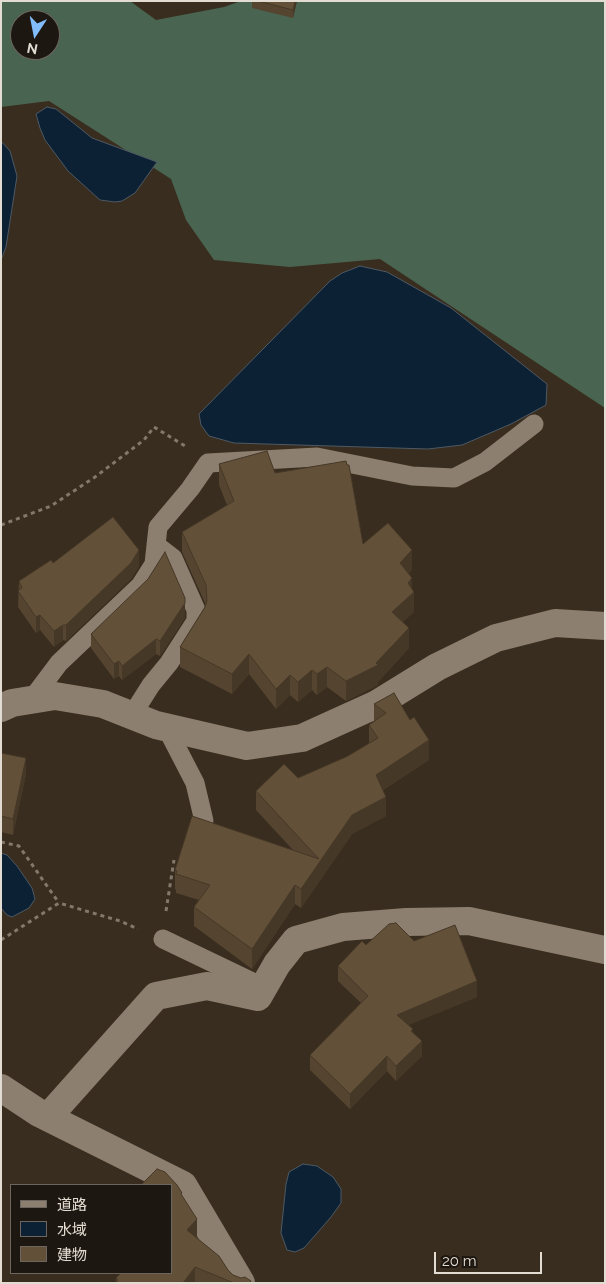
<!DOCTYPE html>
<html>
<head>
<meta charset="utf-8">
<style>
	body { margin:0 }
	#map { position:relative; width:606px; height:1284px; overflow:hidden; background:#392d1f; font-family:Raleway,"Noto Sans JP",sans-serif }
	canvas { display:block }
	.frame { position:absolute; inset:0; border:2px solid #e3dcd3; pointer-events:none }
	.legend { position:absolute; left:10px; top:1184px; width:162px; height:90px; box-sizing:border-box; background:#1c1710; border:1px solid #6c665e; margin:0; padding:6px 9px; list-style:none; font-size:15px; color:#e3dcd3 }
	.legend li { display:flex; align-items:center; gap:10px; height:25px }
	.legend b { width:25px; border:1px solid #6c665e }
	.north { position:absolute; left:10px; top:10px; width:50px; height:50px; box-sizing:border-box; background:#1c1710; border:1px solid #6c665e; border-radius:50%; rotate:191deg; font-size:14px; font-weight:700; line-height:20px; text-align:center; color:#e3dcd3 }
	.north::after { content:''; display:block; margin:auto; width:18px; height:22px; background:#82bcfa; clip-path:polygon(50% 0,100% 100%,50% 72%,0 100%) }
	.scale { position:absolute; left:434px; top:1252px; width:108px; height:22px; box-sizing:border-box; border:2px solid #e3dcd3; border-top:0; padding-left:6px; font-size:15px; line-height:18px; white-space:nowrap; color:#e3dcd3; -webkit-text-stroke:4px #1c1710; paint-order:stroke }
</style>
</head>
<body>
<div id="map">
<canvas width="606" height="1284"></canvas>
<div class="frame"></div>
<ul class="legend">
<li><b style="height:6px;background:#8c7f6f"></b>道路</li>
<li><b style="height:14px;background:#0d2134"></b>水域</li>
<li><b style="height:14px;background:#635038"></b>建物</li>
</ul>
<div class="north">N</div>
<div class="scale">20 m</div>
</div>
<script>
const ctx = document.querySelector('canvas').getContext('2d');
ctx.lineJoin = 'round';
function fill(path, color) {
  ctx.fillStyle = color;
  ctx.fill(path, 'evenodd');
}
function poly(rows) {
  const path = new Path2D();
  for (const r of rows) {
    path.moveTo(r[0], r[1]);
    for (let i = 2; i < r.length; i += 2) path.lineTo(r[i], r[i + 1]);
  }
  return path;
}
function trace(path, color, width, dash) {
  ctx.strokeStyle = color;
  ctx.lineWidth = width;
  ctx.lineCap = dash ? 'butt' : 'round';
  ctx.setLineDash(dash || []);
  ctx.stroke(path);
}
const forest = poly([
	[1,1,130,1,156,20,224,7,241,1,605,1,605,408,380,259,290,267,214,260,186,220,171,179,49,101,1,107],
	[20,20,50,20,50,50,20,50]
]);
const water = poly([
	[47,107,56,109,92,138,157,162,135,193,122,201,115,202,100,200,68,171,45,140,40,128,36,114,47,107],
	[1,141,10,151,17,176,6,247,1,260,1,141],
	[360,266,387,272,451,308,547,384,546,405,511,424,462,445,428,449,234,443,209,436,201,425,199,414,330,281,342,273,360,266],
	[1,853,7,855,17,866,32,888,35,899,29,908,12,917,7,915,1,908,1,853],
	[303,1164,317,1166,333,1177,341,1189,341,1203,331,1217,304,1248,295,1252,287,1250,281,1233,286,1184,289,1172,303,1164]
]);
const path = poly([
	[1,525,51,506,95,477,144,440,154,427,185,446],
	[1,842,19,846,59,903],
	[166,911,174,860],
	[1,940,59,903,120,921,138,929]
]);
const service = poly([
	[32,699,59,663,140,586,154,564,158,527,190,489,208,463,317,457,412,476,454,478,485,462,534,424],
	[132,715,151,685,169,663,196,621,196,610,173,558,156,545],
	[166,727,195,783,204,821],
	[163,939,263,987]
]);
const minor = poly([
	[1,708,12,703,55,696,103,704,156,725,247,746,302,738,377,704,437,667,496,638,555,623,605,626],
	[1,1088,39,1113,183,1185,241,1283],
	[48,1117,156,996,207,986,258,997,277,964,296,940,343,927,406,922,469,921,605,950]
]);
const wall = poly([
	[252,1,297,1,293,18,252,8],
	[219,464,275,473,363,544,412,570,409,573,412,589,414,612,402,622,409,648,378,682,378,685,346,701,327,687,317,695,312,690,298,702,290,695,276,709,249,674,232,694,180,667,180,647,206,605,182,552,182,532,227,505,219,485],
	[53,563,139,566,131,579,66,641,63,640,54,647,40,630,36,633,18,607,19,581],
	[185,618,160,656,156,654,122,680,119,676,114,679,91,648,91,634],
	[394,693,429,760,383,790,386,816,352,834,301,908,295,904,252,969,194,926,194,907,199,900,176,893,176,890,175,889,175,870,293,850,256,810,256,791,298,778,348,756,369,743,369,725,374,721,374,704],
	[1,753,26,774,13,835,1,832],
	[414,941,477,997,408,1025,413,1032,422,1056,396,1081,387,1071,350,1109,310,1070,310,1055,361,1003,338,981,338,966,366,945],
	[182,1196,197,1239,233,1275,251,1283,116,1283,116,1278,171,1273]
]);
const shadedWall = poly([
	[295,1,297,1,293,18,293,10],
	[139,550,139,566,131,579,66,641,66,625],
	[412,550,412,570,400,583,400,563],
	[412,578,412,593,414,592,414,612,392,632,392,612,408,583],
	[185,603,185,618,160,656,160,641],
	[40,615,40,630,36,633,36,617],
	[63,625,63,640,54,647,54,631],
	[409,628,409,648,378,682,378,685,346,701,346,681,376,663],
	[156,639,156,654,122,680,122,666],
	[249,654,249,674,232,694,232,674],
	[119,661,119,676,114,679,114,664],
	[327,667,327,687,317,695,317,674],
	[312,670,312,690,298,702,298,682],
	[290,675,290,695,276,709,276,689],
	[429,740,429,760,376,794,376,775],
	[26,758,26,774,13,835,13,819],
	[386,797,386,816,352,834,301,908,301,889,352,815],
	[295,885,295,904,252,969,252,949],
	[477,981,477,997,397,1030,397,1015],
	[422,1041,422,1056,396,1081,396,1066],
	[387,1056,387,1071,350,1109,350,1094],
	[197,1219,197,1240,187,1230],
	[195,1267,195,1283,183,1283]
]);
const building = poly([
	[258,1,295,1,293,10,258,1],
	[267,451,275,473,346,461,347,465,349,465,363,544,388,523,412,550,400,563,412,578,408,583,414,592,392,612,409,628,376,663,378,665,346,681,327,667,317,674,312,670,298,682,290,675,276,689,249,654,232,674,180,647,205,607,207,601,206,585,182,532,234,501,219,464,267,451],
	[113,517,139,550,131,563,66,625,63,625,54,631,40,615,36,617,18,591,22,588,19,581,51,560,53,563,113,517],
	[165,552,185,598,185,603,160,641,156,639,122,666,119,661,114,664,91,634,148,579,165,552],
	[394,693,410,720,414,717,429,740,376,775,386,797,352,815,301,889,295,885,252,949,194,907,210,885,176,874,177,871,175,870,192,816,319,859,256,791,284,764,298,778,348,756,378,738,369,725,386,713,374,704,394,693],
	[1,753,26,758,13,819,1,816,1,753],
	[396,923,414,941,455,925,477,981,397,1015,413,1029,411,1031,422,1041,396,1066,387,1056,350,1094,310,1055,368,996,338,966,362,941,366,945,389,924,396,923],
	[157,1169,165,1172,177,1185,182,1193,181,1194,197,1219,187,1230,219,1256,228,1270,233,1275,241,1278,245,1277,251,1281,250,1283,234,1283,195,1267,183,1283,116,1283,118,1280,116,1278,121,1273,171,1273,171,1185,141,1185,157,1169]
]);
fill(forest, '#496450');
fill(water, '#0d2134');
trace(water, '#4d5964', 1);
trace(path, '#82786c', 3, [4, 4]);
trace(service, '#8c7f6f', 19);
trace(minor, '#8c7f6f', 28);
fill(wall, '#554530');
fill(shadedWall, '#453827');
fill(building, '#635038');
trace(building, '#453827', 1);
</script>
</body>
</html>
